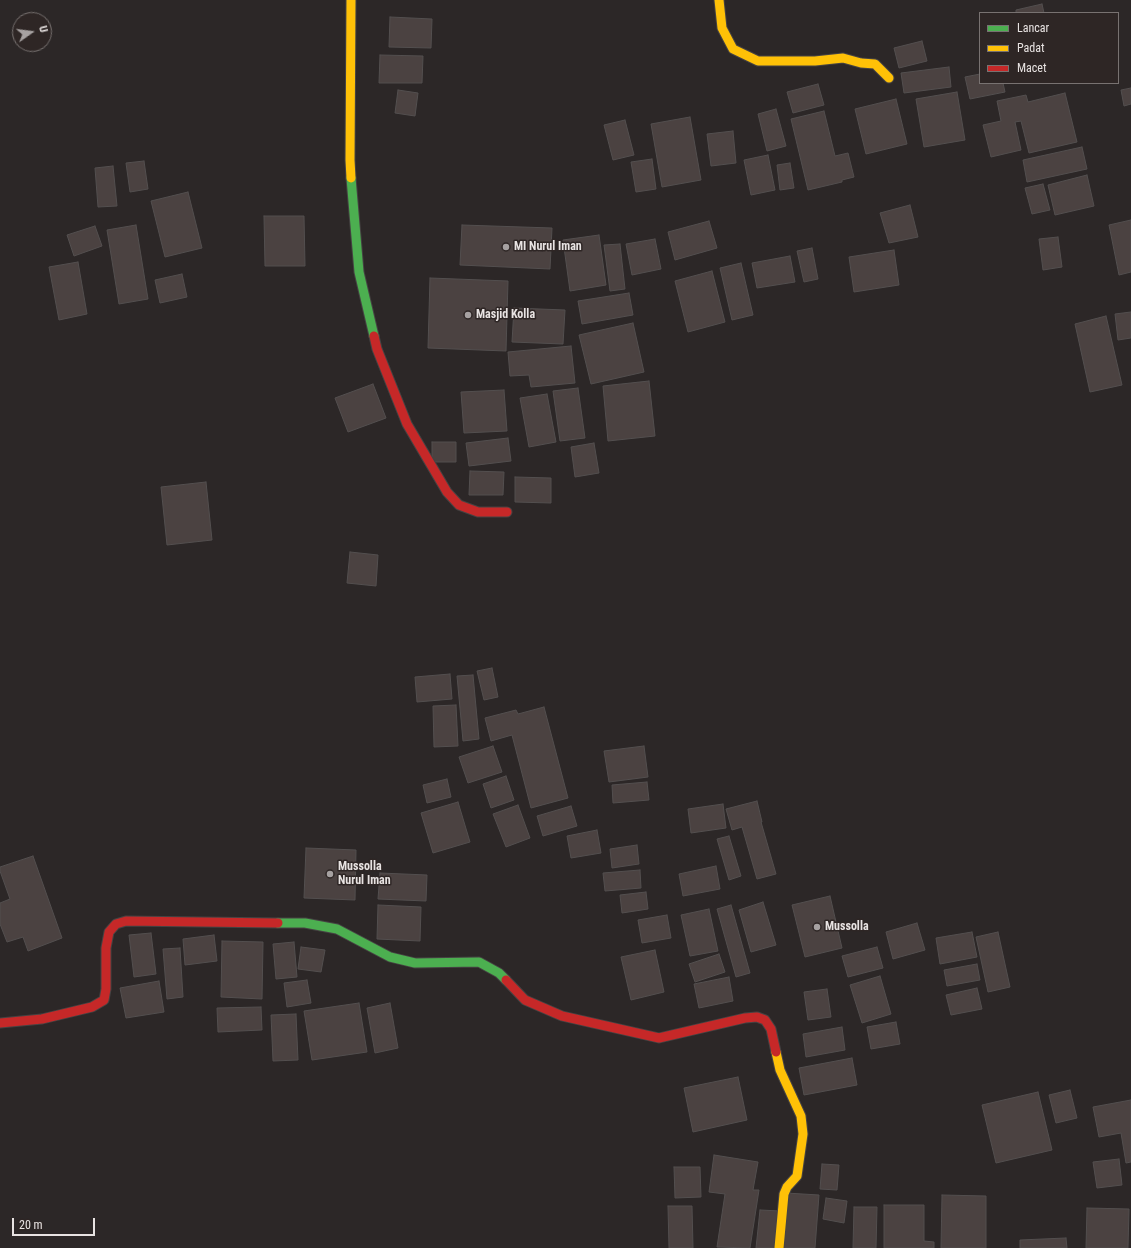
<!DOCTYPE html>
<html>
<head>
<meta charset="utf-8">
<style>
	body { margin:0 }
	#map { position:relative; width:1131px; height:1248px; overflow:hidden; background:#2c2727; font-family:"Roboto Condensed",sans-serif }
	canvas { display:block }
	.legend { position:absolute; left:979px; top:12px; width:140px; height:72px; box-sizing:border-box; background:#2e2625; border:1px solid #787271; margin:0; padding:5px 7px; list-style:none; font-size:12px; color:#e8e3e2 }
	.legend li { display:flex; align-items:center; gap:8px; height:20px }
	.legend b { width:20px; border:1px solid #787271 }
	.north { position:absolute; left:12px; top:12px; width:40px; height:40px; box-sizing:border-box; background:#2e2625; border:1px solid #787271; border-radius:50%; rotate:76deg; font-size:11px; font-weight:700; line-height:16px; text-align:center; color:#e8e3e2 }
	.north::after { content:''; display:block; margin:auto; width:14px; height:18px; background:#a6a1a1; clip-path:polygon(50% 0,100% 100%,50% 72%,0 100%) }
	.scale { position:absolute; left:12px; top:1218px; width:83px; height:18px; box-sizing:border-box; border:2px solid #e8e3e2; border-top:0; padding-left:5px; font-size:12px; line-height:14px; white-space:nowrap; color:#e8e3e2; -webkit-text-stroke:3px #2e2625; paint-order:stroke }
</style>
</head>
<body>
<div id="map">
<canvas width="1131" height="1248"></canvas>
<ul class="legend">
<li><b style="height:5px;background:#4caf50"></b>Lancar</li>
<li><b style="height:5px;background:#ffc107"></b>Padat</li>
<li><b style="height:5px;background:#c62828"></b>Macet</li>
</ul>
<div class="north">U</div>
<div class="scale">20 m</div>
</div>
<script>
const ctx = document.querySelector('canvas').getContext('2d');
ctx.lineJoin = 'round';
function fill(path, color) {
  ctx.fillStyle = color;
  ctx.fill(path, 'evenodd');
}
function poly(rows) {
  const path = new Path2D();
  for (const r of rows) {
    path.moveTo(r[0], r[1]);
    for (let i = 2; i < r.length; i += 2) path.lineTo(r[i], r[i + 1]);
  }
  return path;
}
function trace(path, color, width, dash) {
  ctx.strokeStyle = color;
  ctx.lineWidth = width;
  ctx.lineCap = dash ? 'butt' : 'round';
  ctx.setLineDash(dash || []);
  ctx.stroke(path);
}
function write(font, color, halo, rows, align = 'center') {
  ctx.font = font + ' "Roboto Condensed",sans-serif';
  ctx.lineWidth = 3;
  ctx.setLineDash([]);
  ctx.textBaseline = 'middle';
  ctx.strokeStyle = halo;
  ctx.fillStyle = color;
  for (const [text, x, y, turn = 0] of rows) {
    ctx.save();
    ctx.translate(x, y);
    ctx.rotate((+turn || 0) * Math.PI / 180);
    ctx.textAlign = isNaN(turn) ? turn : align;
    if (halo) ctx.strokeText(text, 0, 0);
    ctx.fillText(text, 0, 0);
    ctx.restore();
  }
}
const building = poly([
	[1042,4,1044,13,1016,13,1016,10,1042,4],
	[390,17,432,19,431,48,389,47,390,17],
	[922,41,927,61,899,68,894,48,922,41],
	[380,55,423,56,422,83,379,83,380,55],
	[949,67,951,87,904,93,901,73,949,67],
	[980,74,980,83,1003,83,1005,92,970,99,965,77,980,74],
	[818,84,824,105,793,113,787,92,818,84],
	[1131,88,1131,104,1124,106,1121,90,1131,88],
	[398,90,418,93,415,116,395,113,398,90],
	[957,92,965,140,924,147,916,99,957,92],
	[1065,93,1077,142,1029,153,1021,121,1015,122,1021,150,991,157,983,125,1001,121,997,101,1026,95,1028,102,1065,93],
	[896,99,907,144,866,154,855,109,896,99],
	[776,109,786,146,767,151,758,114,776,109],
	[824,111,835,156,848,153,854,177,842,180,842,182,808,190,791,119,824,111],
	[690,117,701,180,662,187,651,124,690,117],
	[625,120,634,155,613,160,604,125,625,120],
	[733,131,736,163,711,166,707,134,733,131],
	[1082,147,1087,169,1027,182,1023,160,1082,147],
	[768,155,775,190,751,195,744,160,768,155],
	[652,159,656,189,636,192,631,162,652,159],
	[144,161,148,189,130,192,126,163,144,161],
	[790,163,794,188,780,190,777,165,790,163],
	[113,166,117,206,98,207,95,168,113,166],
	[1087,175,1094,206,1055,215,1048,185,1087,175],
	[1043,184,1050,210,1032,214,1025,188,1043,184],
	[188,192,202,248,165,257,151,201,188,192],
	[910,205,918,237,889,243,880,213,910,205],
	[264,216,304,216,305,266,265,266,264,216],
	[1131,220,1131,272,1119,275,1109,225,1131,220],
	[709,221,717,248,675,260,668,232,709,221],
	[136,225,148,299,119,304,107,230,136,225],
	[462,225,552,228,550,269,460,265,462,225],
	[95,226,102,246,74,256,67,235,95,226],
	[599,235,606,285,570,291,563,240,599,235],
	[1058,237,1062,267,1043,270,1039,239,1058,237],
	[655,239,661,269,632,275,626,244,655,239],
	[620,244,625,289,610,291,604,245,620,244],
	[812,248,818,279,804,282,797,251,812,248],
	[894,250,899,285,854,292,849,257,894,250],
	[790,256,795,282,757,288,752,263,790,256],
	[78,262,87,314,59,320,49,267,78,262],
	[741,263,753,315,732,320,720,268,741,263],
	[712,271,725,322,688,332,675,281,712,271],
	[182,274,187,297,160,303,155,280,182,274],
	[430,278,508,281,506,351,428,348,430,278],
	[629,293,633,315,582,324,578,301,629,293],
	[514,308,565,310,563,344,512,342,514,308],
	[1131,312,1131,338,1118,340,1115,314,1131,312],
	[1106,316,1122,385,1090,392,1075,324,1106,316],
	[633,323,644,372,591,384,579,335,633,323],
	[571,346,575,383,531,387,529,375,510,376,508,352,571,346],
	[649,381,655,436,608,441,603,386,649,381],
	[373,384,386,418,348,432,335,398,373,384],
	[578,388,585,438,560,441,553,391,578,388],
	[504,390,507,431,464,433,461,392,504,390],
	[547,394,556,442,529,447,520,398,547,394],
	[508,438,511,461,469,466,466,443,508,438],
	[432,442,456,442,456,462,432,462,432,442],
	[594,443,599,473,575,477,571,447,594,443],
	[470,471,504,472,503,495,469,495,470,471],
	[515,477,551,478,551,503,515,502,515,477],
	[206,482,212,540,167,545,161,487,206,482],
	[350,552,378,555,376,586,347,583,350,552],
	[492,668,498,697,484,700,477,671,492,668],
	[450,674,452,699,417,702,415,677,450,674],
	[473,675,479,739,463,741,457,676,473,675],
	[456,705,458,746,434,747,433,706,456,705],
	[544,707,568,798,531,808,512,735,491,741,485,718,516,710,518,714,544,707],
	[493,746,502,772,468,783,459,757,493,746],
	[644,746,648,777,609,782,604,751,644,746],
	[506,776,514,800,491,808,483,784,506,776],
	[447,779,451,797,427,803,423,785,447,779],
	[647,782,649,800,613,803,612,785,647,782],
	[757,801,762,822,761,822,776,874,757,879,742,827,732,830,726,809,757,801],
	[458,802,470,842,433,853,421,813,458,802],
	[723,804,726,828,691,833,688,809,723,804],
	[518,805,530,838,506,847,493,814,518,805],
	[571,806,577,826,543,836,537,816,571,806],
	[597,830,601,853,571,858,567,836,597,830],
	[729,836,741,876,729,880,717,839,729,836],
	[637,845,639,864,612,868,610,849,637,845],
	[306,848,356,850,355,900,304,898,306,848],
	[33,856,62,938,28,951,23,937,7,942,0,924,0,903,10,899,0,871,0,867,33,856],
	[716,866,720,889,683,896,679,874,716,866],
	[640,870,641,888,605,891,603,873,640,870],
	[380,873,427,875,426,901,378,899,380,873],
	[646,892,648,909,622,913,620,895,646,892],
	[830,896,842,948,805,957,792,905,830,896],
	[763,902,776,945,751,952,739,910,763,902],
	[378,905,421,907,420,941,377,939,378,905],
	[731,905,750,973,736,977,717,909,731,905],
	[709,909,718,951,690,956,681,915,709,909],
	[667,915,671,938,642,943,638,920,667,915],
	[917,923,925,950,893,959,886,932,917,923],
	[972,932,977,957,940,964,936,938,972,932],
	[998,932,1010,987,988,992,976,937,998,932],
	[151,933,156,974,134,977,129,935,151,933],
	[214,935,217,961,185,965,183,939,214,935],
	[222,941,263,942,262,999,221,997,222,941],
	[294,942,297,977,276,979,273,944,294,942],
	[301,947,325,950,321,972,298,969,301,947],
	[877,947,883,968,848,977,842,956,877,947],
	[180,948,183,997,167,999,163,949,180,948],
	[655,950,664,992,631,1000,621,957,655,950],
	[719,954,725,972,695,982,689,964,719,954],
	[977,964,980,980,947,986,944,970,977,964],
	[880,976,891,1014,862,1023,850,985,880,976],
	[729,977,733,1001,699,1008,694,984,729,977],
	[307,980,311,1003,287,1007,284,983,307,980],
	[159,981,164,1012,126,1018,120,988,159,981],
	[977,988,982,1009,951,1015,946,995,977,988],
	[827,989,831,1017,808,1020,804,992,827,989],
	[359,1003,367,1052,312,1060,304,1011,359,1003],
	[390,1003,398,1048,375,1053,367,1008,390,1003],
	[261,1007,262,1030,218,1032,217,1008,261,1007],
	[296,1014,298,1060,273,1061,271,1015,296,1014],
	[896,1022,900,1044,871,1049,867,1027,896,1022],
	[842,1027,845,1050,806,1057,803,1034,842,1027],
	[852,1058,857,1085,804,1095,799,1068,852,1058],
	[738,1077,747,1120,693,1132,684,1088,738,1077],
	[1070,1090,1077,1118,1056,1123,1049,1095,1070,1090],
	[1038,1092,1052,1150,996,1163,982,1105,1038,1092],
	[1131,1100,1131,1162,1126,1163,1121,1133,1099,1137,1093,1107,1131,1100],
	[714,1155,758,1162,753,1190,759,1190,750,1248,717,1247,725,1194,709,1192,714,1155],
	[1119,1159,1122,1185,1097,1188,1093,1162,1119,1159],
	[822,1164,839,1165,837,1190,820,1189,822,1164],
	[674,1167,700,1167,701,1197,675,1198,674,1167],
	[786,1193,819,1195,815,1248,782,1248,786,1193],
	[942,1195,986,1196,986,1248,941,1248,942,1195],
	[826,1198,847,1201,844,1223,823,1219,826,1198],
	[884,1205,924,1205,924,1241,934,1242,934,1248,884,1248,884,1205],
	[668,1206,692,1206,693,1248,669,1248,668,1206],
	[854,1207,877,1207,876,1248,853,1248,854,1207],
	[1087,1208,1129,1209,1128,1248,1086,1248,1087,1208],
	[760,1210,780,1211,776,1248,756,1248,760,1210],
	[1066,1238,1067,1248,1020,1248,1020,1240,1066,1238]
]);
const fast = poly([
	[351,178,359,272,374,336],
	[278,923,305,923,337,929,390,957,415,963,479,962,499,973,506,980]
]);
const slow = poly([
	[351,0,350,160,351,178],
	[719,0,722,28,733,49,758,61,815,61,843,58,861,63,875,64,889,78],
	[776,1052,780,1070,801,1116,803,1134,797,1176,787,1187,784,1194,779,1248]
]);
const jam = poly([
	[374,336,377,349,407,424,447,492,459,505,478,512,507,512],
	[506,980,525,1000,562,1016,659,1038,745,1018,757,1017,765,1020,771,1029,776,1052],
	[0,1023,42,1019,92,1007,104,1000,106,989,106,948,109,932,116,924,126,921,278,923]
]);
const markers = [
	[506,247,4,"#a6a1a1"],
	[468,315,4,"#a6a1a1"],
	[330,874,4,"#a6a1a1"],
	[817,927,4,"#a6a1a1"]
];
const poiNames = [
	["MI Nurul Iman",514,247],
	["Masjid Kolla",476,315],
	["Mussolla",338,867],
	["Nurul Iman",338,881],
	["Mussolla",825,927]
];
fill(building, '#4b4241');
trace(building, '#534f4f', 1);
trace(fast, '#464343', 11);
trace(slow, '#464343', 11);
trace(jam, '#464343', 11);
trace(fast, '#4caf50', 9);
trace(slow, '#ffc107', 9);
trace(jam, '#c62828', 9);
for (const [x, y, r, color] of markers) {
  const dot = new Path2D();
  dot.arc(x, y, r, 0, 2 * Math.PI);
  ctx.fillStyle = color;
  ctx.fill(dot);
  trace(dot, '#2e2625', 1.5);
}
write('bold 12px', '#e8e3e2', '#2e2625', poiNames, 'left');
</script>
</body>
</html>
